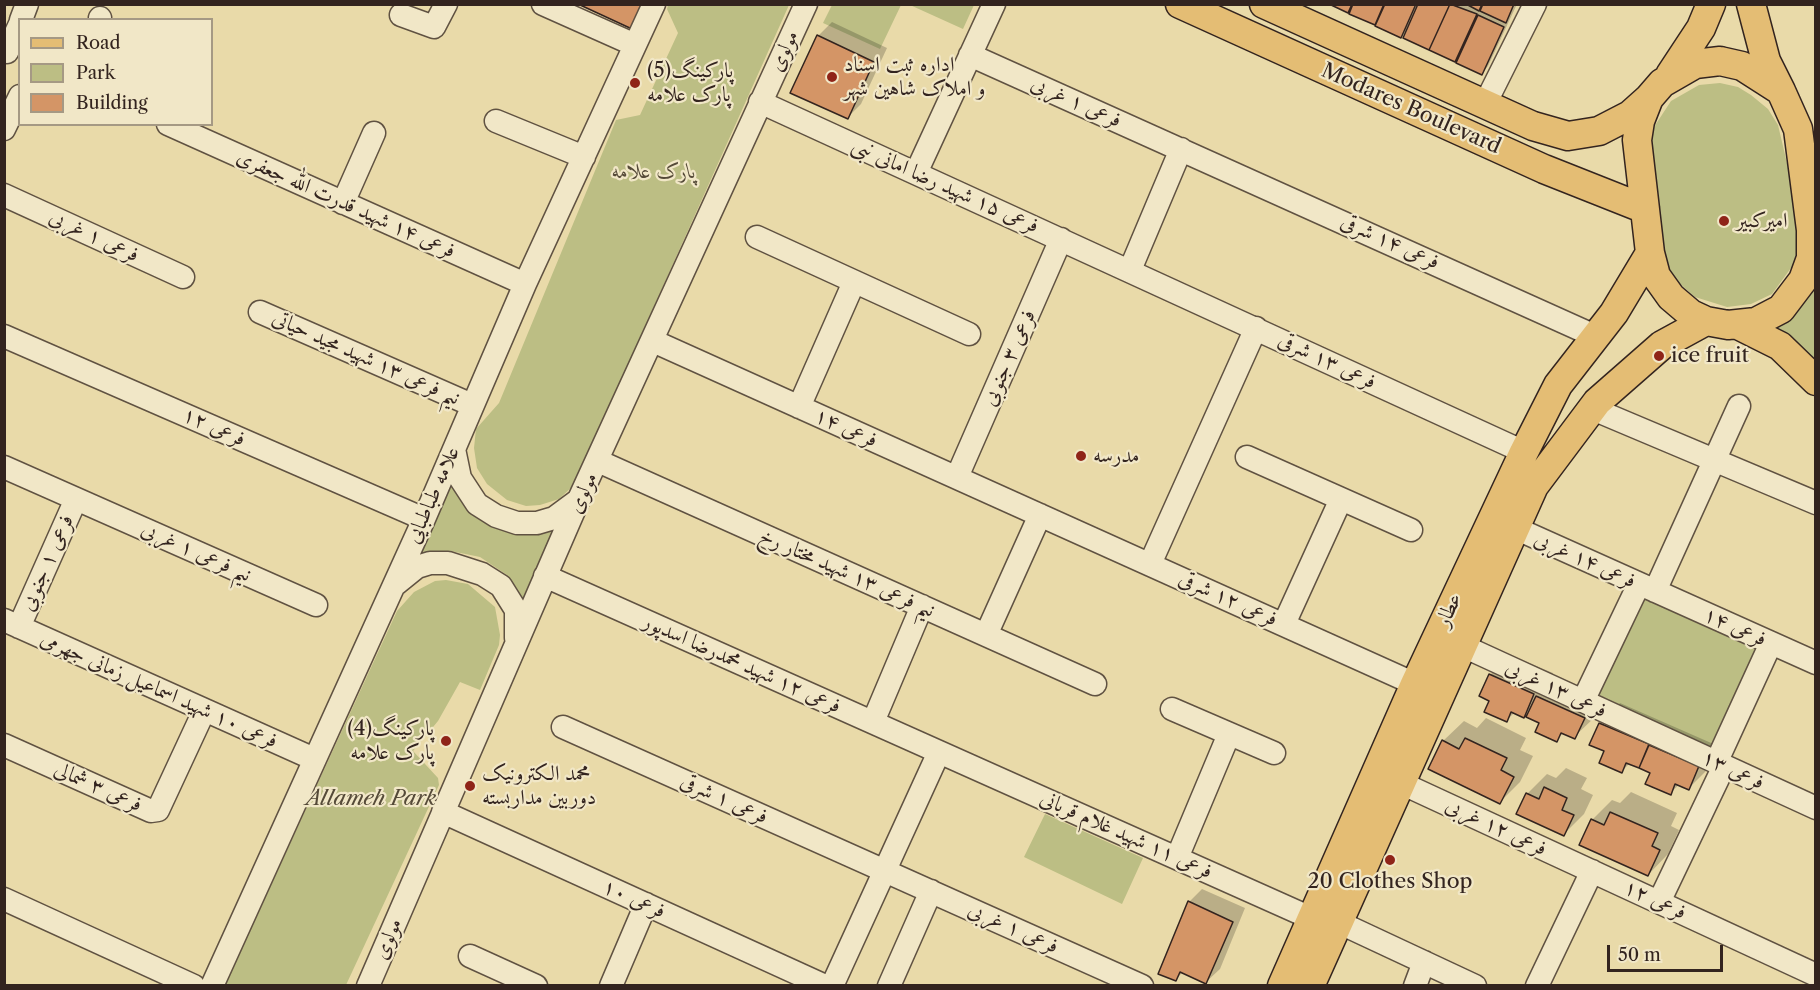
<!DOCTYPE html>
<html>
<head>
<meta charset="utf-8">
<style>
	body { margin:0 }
	#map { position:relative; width:1820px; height:990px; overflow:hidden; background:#e9daa9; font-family:"Libre Caslon Text",serif }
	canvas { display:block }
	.frame { position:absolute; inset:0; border:6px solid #33241f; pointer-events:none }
	.legend { position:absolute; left:18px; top:18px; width:195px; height:108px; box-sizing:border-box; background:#f1e7c7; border:2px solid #a59984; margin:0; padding:8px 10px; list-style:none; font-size:18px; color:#33241f }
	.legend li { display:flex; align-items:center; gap:12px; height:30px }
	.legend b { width:30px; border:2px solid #a59984 }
	.scale { position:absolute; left:1607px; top:945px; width:116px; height:27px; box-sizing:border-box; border:3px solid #33241f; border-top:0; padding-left:8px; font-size:18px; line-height:21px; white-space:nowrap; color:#33241f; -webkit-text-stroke:4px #f1e7c7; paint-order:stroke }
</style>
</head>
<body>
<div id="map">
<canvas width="1820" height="990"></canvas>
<div class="frame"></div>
<ul class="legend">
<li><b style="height:8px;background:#e4bd74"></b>Road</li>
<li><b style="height:16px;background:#bcbe84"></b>Park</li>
<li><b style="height:16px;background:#d49566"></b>Building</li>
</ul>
<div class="scale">50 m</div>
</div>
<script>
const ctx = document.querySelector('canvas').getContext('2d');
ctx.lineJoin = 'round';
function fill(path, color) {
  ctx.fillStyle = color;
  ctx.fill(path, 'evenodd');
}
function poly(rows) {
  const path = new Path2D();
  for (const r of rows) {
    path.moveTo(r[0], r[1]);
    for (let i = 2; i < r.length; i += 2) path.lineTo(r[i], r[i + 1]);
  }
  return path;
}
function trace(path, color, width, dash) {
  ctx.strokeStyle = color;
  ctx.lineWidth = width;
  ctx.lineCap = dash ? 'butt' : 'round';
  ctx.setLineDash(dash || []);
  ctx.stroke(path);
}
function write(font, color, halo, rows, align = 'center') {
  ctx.font = font + ' "Libre Caslon Text",Amiri,serif';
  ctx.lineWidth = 4.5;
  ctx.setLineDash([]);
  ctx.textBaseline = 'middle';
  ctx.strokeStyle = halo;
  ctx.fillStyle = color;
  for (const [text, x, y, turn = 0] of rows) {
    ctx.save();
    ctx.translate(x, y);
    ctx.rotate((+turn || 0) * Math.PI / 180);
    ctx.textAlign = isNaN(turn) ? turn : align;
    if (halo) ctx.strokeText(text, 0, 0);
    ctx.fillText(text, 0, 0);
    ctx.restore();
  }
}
const green = poly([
	[668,5,789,5,574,485,559,499,540,505,526,506,507,500,487,484,477,468,474,448,476,429,499,403,616,120,640,115,678,33,667,9],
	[832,5,832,4,901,5,880,49,823,23],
	[910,5,974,4,974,5,963,29],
	[1720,83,1738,87,1751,95,1768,109,1778,125,1794,193,1797,227,1796,261,1772,294,1751,304,1727,307,1695,297,1679,283,1666,265,1649,150,1652,130,1671,101,1699,85],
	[1815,283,1815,361,1773,330],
	[450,482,462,495,556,527,522,602,507,575,480,557,451,551,423,555,419,552],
	[446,580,468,584,495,607,500,635,499,645,480,690,460,682,438,721,413,751,438,778,439,785,346,985,225,985,397,611,414,592,435,581],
	[1641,595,1758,651,1706,756,1591,701],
	[1045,814,1143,858,1122,904,1024,857]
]);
const shadow = poly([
	[1355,4,1517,4,1488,66,1482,73,1405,38,1409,28,1401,36,1351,13],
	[832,22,887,48,861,104,848,117,818,36],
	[1510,655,1553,673,1548,685,1557,676,1604,697,1595,717,1574,737,1564,732,1556,740,1531,708,1523,716,1515,712,1507,720,1491,700,1490,675],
	[1620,703,1718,746,1709,768,1689,788,1680,784,1670,793,1652,772,1630,763,1622,771,1606,750,1600,723],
	[1622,731,1649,743,1646,745,1622,734],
	[1486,718,1526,738,1520,750,1533,756,1520,782,1500,802,1443,741,1464,721,1477,728],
	[1566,768,1587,778,1581,789,1593,795,1584,814,1563,835,1527,794,1547,774,1556,778],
	[1631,792,1677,813,1671,826,1679,830,1668,854,1648,875,1592,820,1612,800,1620,803],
	[1202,889,1245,908,1220,969,1206,982,1183,972,1175,980,1189,902]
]);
const building = poly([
	[578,4,642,4,632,29,578,4],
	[1329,4,1352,4,1348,13,1329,4],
	[1353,4,1384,4,1375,25,1349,14,1353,4],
	[1385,4,1416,4,1401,38,1375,26,1385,4],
	[1418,4,1450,4,1429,50,1403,38,1418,4],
	[1450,4,1477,14,1455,62,1429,50,1450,4],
	[1466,4,1482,4,1479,11,1466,4],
	[1483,4,1514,4,1506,23,1480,11,1483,4],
	[1478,15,1504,27,1482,75,1456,63,1478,15],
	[817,35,874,62,848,119,790,93,817,35],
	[1489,674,1534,694,1524,718,1511,712,1507,722,1484,712,1489,701,1479,696,1489,674],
	[1536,696,1585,718,1575,739,1561,733,1557,742,1535,732,1539,723,1526,717,1536,696],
	[1599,723,1649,744,1639,768,1626,763,1622,773,1599,763,1604,751,1589,745,1599,723],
	[1465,738,1507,758,1501,770,1514,777,1500,804,1428,769,1442,740,1459,749,1465,738],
	[1649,745,1699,766,1689,790,1675,784,1671,795,1645,784,1650,773,1639,768,1649,745],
	[1544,787,1567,798,1562,810,1574,815,1564,836,1516,814,1526,793,1539,799,1544,787],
	[1610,812,1658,833,1652,846,1660,850,1648,876,1579,845,1591,819,1604,825,1610,812],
	[1188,901,1233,922,1206,984,1180,972,1176,981,1158,974,1188,901]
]);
const minor = poly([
	[543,4,635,45],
	[401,15,434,27,446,4],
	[21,20,27,4],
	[100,20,100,18],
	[7,52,20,24],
	[970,55,1597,337],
	[760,102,1524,452],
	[1485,104,1535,4],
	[496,121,584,157],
	[168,124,525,284],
	[4,129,20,96],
	[916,173,994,4],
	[4,195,183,277],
	[343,203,374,133],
	[757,237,969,334],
	[1130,270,1181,149],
	[260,312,472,405],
	[4,336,424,519],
	[653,341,1415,684],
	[799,407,854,282],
	[1593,409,1816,503],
	[454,449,460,478,477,504,496,516,517,523,537,523,554,518,577,501],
	[1247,457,1411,530],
	[598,461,1095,684],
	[4,467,316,605],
	[957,477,1061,239],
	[1515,528,1816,663],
	[1150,564,1256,328],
	[545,576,1313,919],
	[396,584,417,567,430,563,448,563,482,574,501,586,516,610,516,638],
	[1655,591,1739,406],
	[4,620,314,759],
	[1284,624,1341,499],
	[19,627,76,499],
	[986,635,1040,515],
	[1463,646,1816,808],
	[1583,701,1639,584],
	[1172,709,1274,753],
	[873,722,922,606],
	[563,727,1142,986],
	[4,745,151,811,158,810,204,711],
	[1716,763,1771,643],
	[1401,783,1816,975],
	[443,812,825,986],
	[1177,858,1229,734],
	[4,899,194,986],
	[1659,902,1724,766],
	[1338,922,1475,986],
	[470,956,536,986],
	[212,986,424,519,525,284,654,4],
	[368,986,579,499,806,4],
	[611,986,646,904],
	[832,986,939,752],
	[889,986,931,891],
	[1415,986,1424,962],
	[1537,986,1592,871]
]);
const major = poly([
	[1180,4,1544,169,1645,209],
	[1264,4,1533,126,1568,136,1599,131,1630,115,1649,98],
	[1751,4,1766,61,1781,91],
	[1720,61,1742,66,1781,91,1798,129,1811,230,1811,258,1803,280,1781,309,1756,322,1728,325,1706,321,1691,314,1671,297,1656,276,1650,253,1637,140,1640,121,1649,98,1662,83,1695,64,1720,61],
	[1670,75,1701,28,1711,4],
	[1736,324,1780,346,1816,381],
	[1282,986,1415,684,1524,452,1558,385,1614,313,1650,253],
	[1310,986,1534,486,1597,402,1662,345,1706,321]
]);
const markers = [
	[832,77,6,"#8f2418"],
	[635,83,6,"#8f2418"],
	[1724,221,6,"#8f2418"],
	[1659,356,6,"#8f2418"],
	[1081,456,6,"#8f2418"],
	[446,741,6,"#8f2418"],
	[470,786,6,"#8f2418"],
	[1390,860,6,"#8f2418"]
];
const streetNames = [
	["مولوی",784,51,-65],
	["فرعی ۱ غربی",1076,102,24],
	["Modares Boulevard",1411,109,24],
	["فرعی ۱۵ شهید رضا امانی نبی",945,186,24],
	["فرعی ۱۴ شهید قدرت الله جعفری",346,204,24],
	["فرعی ۱ غربی",94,236,25],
	["فرعی ۱۴ شرقی",1390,242,24],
	["نیم فرعی ۱۳ شهید مجید حیاتی",366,358,24],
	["فرعی ۳ جنوبی",1009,358,-66],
	["فرعی ۱۳ شرقی",1327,361,25],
	["فرعی ۱۲",214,427,24],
	["فرعی ۱۴",846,428,24],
	["مولوی",583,493,-65],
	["علامه طباطبایی",433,495,-66],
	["نیم فرعی ۱ غربی",196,552,24],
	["فرعی ۱۴ غربی",1585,560,24],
	["فرعی ۱ جنوبی",47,563,-66],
	["نیم فرعی ۱۳ شهید مختار رخ",847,573,24],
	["فرعی ۱۲ شرقی",1228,599,24],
	["عطار",1449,610,-65],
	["فرعی ۱۴",1735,627,24],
	["فرعی ۱۲ شهید محمدرضا اسدپور",742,664,24],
	["فرعی ۱۳ غربی",1556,689,25],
	["فرعی ۱۰ شهید اسماعیل زمانی جهرمی",159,690,24],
	["فرعی ۱۳",1733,770,25],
	["فرعی ۳ شمالی",98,787,24],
	["فرعی ۱ شرقی",724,799,24],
	["فرعی ۱۲ غربی",1496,827,25],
	["فرعی ۱۱ شهید غلام قربانی",1126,835,24],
	["فرعی ۱۰",634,899,24],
	["فرعی ۱۲",1655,900,25],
	["فرعی ۱ غربی",1013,928,24],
	["مولوی",388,939,-67]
];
const poiNames = [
	["اداره ثبت اسناد",844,65],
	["و املاک شاهین شهر",844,89],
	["پارکینگ(5)",647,71],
	["پارک علامه",647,95],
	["امیرکبیر",1736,221],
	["ice fruit",1671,356],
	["مدرسه",1093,456],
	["پارکینگ(4)",434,729,"right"],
	["پارک علامه",434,753,"right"],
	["محمد الکترونیک",482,774],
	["دوربین مداربسته",482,798],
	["20 Clothes Shop",1390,882,"center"]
];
const parkNames = [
	["پارک علامه",654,172],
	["Allameh Park",371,799]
];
fill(green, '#bcbe84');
fill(shadow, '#0003');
fill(building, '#d49566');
trace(building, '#33241f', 1.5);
trace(minor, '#605242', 25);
trace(major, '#33241f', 31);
trace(minor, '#f1e7c7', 22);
trace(major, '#e4bd74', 28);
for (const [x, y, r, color] of markers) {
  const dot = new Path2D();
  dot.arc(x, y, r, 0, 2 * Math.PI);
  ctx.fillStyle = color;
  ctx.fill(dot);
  trace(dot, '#f1e7c7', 2);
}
write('21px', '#33241f', '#f1e7c7', streetNames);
write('21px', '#33241f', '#f1e7c7', poiNames, 'left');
write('italic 21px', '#554a38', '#f1e7c7', parkNames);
</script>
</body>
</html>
